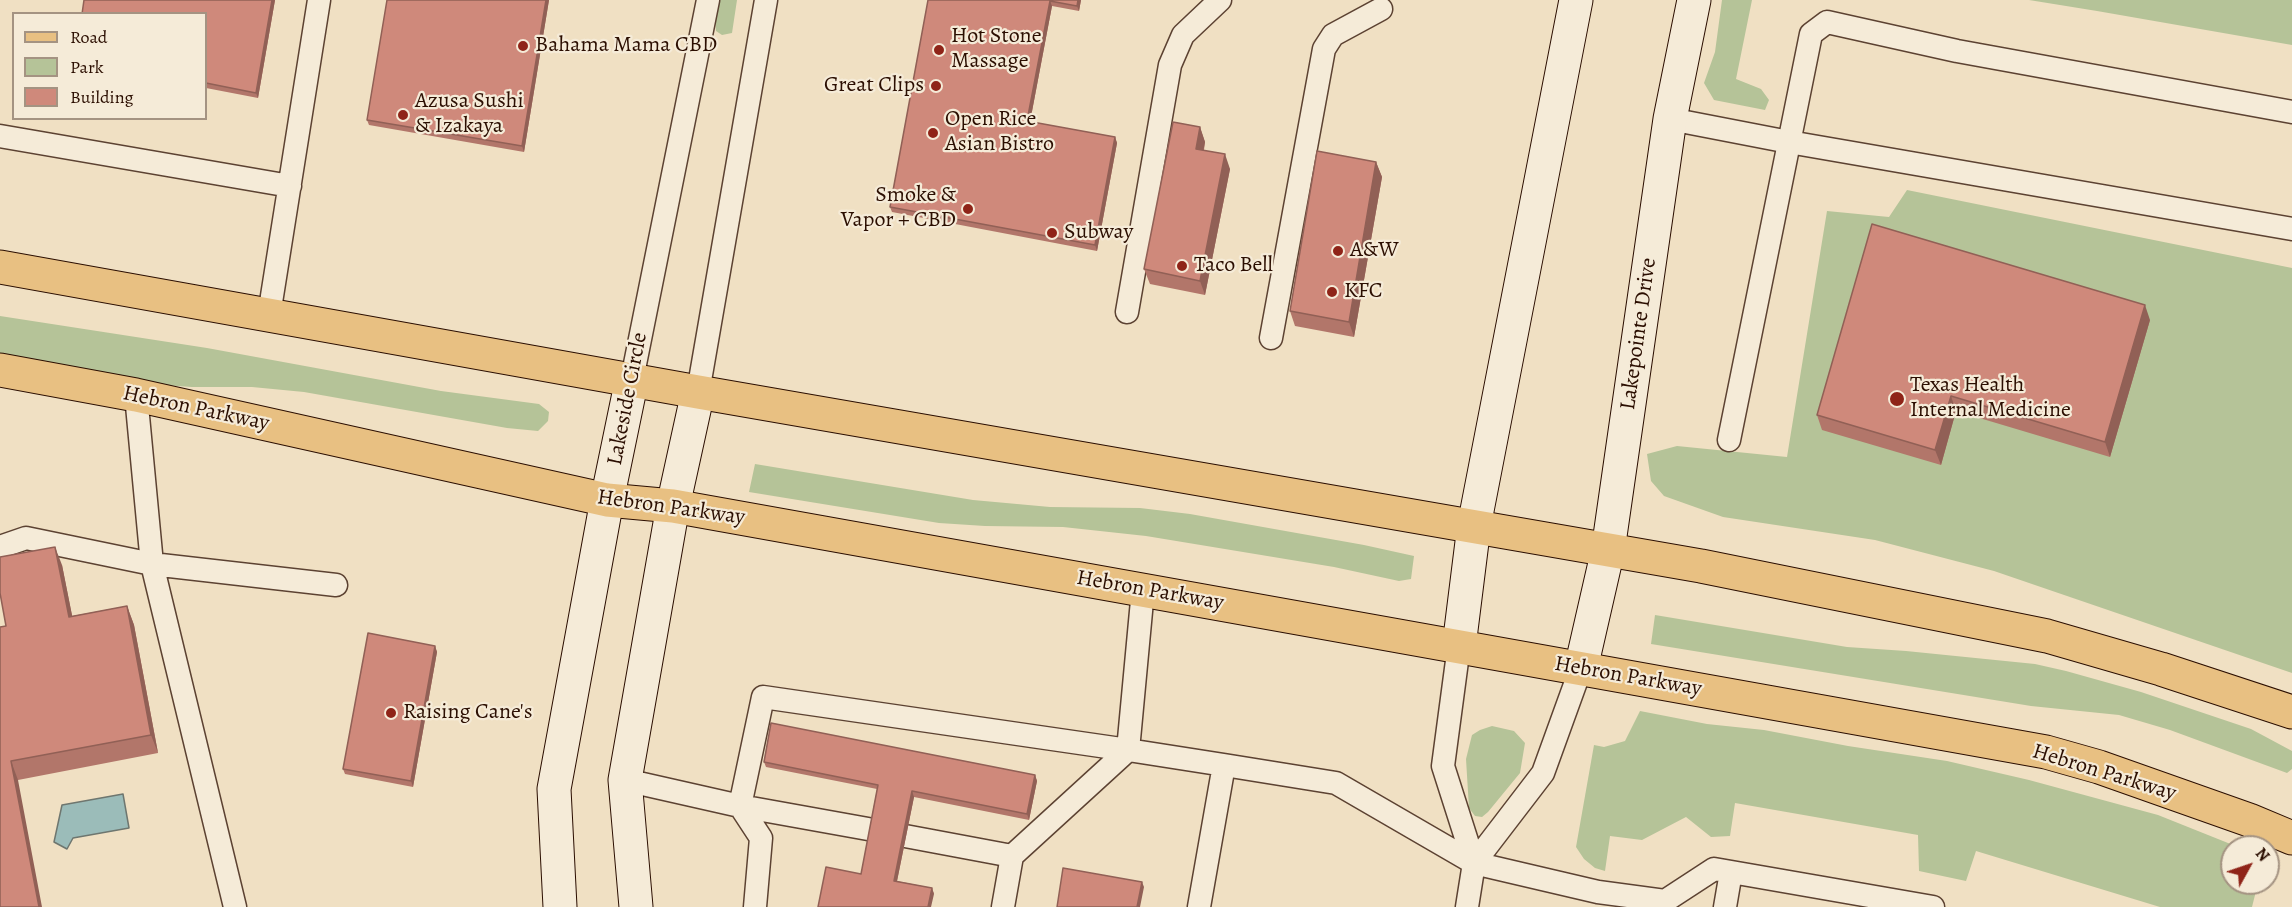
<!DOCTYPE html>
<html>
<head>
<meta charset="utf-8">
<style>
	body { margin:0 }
	#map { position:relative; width:2292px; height:907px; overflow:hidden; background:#f0e0c3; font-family:Alegreya,serif }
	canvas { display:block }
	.legend { position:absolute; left:12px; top:12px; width:195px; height:108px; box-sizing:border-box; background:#f5ebd8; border:2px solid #a49382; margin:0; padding:8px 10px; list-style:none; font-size:18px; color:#2b0e01 }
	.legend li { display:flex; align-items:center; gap:12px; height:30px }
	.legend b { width:30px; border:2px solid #a49382 }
	.north { position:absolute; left:2220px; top:835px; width:60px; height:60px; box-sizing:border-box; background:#f5ebd8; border:2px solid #a49382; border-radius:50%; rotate:50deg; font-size:16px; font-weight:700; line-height:24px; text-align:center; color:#2b0e01 }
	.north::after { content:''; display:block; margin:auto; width:21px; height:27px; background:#8f2418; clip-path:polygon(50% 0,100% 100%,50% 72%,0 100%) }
</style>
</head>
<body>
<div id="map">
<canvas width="2292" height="907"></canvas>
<ul class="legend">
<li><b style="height:8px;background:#e8c082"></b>Road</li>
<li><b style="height:16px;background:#b5c398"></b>Park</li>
<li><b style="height:16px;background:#cf897b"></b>Building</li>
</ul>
<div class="north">N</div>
</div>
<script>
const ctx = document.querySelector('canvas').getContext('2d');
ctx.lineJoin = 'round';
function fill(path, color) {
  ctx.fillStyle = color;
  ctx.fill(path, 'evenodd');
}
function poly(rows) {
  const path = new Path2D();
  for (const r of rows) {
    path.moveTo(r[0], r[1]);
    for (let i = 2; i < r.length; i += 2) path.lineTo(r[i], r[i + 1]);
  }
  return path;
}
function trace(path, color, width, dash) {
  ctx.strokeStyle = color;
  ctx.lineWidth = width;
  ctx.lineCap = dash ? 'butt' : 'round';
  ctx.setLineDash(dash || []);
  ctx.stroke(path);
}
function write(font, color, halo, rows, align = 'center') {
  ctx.font = font + ' Alegreya,serif';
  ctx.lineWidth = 4.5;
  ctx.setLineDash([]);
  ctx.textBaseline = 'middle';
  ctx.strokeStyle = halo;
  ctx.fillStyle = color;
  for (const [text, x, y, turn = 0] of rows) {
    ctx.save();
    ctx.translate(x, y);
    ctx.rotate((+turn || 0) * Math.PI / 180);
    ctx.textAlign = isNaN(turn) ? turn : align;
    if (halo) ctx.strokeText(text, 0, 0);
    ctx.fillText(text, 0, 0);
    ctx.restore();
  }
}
const green = poly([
	[720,0,737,0,732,33,722,35,716,31,715,21],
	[1722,0,1752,0,1736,79,1761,89,1769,100,1765,110,1714,100,1704,83,1715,52],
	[2029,0,2292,0,2292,45,2097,11],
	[1907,190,2292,268,2292,673,1994,571,1875,540,1723,517,1664,496,1651,481,1647,454,1677,446,1787,457,1827,211,1889,217],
	[0,316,207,348,441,391,539,404,549,412,548,421,538,431,507,428,304,392,252,387,192,387,148,384,0,358],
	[755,464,973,500,1050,507,1140,508,1190,514,1364,545,1414,556,1411,579,1399,581,1334,567,1146,536,1063,527,985,526,939,523,749,492],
	[1655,615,1847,647,1906,651,2035,664,2066,671,2141,692,2251,729,2292,751,2292,769,2287,773,2170,730,2119,715,2031,706,1651,644],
	[1640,711,1707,724,1764,730,1848,746,1947,761,2029,780,2158,815,2238,847,2232,847,2232,883,2258,883,2252,907,2160,907,1976,851,1966,881,1919,871,1918,835,1735,803,1730,836,1711,837,1686,817,1642,840,1610,836,1605,871,1595,868,1584,859,1576,847,1594,745,1604,747,1625,741],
	[1492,726,1514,731,1525,743,1520,773,1488,812,1482,817,1475,816,1469,808,1466,759,1472,735,1480,730]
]);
const water = poly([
	[123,794,129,828,73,838,67,849,54,842,62,805,123,794]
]);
const lane = poly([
	[1670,119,1789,142,2292,229],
	[0,136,290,186],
	[1127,312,1170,65,1183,35,1220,0],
	[269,315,319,0],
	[1271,338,1324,49,1333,35,1381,9],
	[632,379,708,0],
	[698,392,766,0],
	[136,395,152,564,235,907],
	[1729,440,1811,34,1827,22,1957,51,2292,112],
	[0,547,26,538,152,564,336,585],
	[1143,590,1128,750,1224,765],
	[1459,646,1443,766,1474,863,1543,773,1581,668],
	[625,780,740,806,761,838,755,907],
	[868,829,740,806,763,697,1128,750,1012,856,1003,907],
	[905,836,1012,856],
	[1199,907,1224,765,1336,783,1474,863,1598,892,1665,901,1714,869,1933,907],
	[1467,907,1474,863],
	[1725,907,1731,872]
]);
const secondary = poly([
	[1459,646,1474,526,1576,0],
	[1581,668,1608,550,1670,119,1694,0],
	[560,907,554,789,607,500,632,379],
	[636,907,625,780,673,506,698,392]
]);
const primary = poly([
	[0,267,698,392,1701,566,2047,636,2161,669,2292,712],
	[0,370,136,395,607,500,673,506,2046,752,2099,767,2249,820,2292,838]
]);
const wall = poly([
	[84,0,275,0,258,98,206,88,206,14],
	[387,0,549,0,524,152,369,125,367,120],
	[928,0,1081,0,1079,11,1052,6,1030,122,1115,137,1117,143,1097,251,892,212,890,207],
	[1200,127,1205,142,1204,150,1230,169,1205,295,1150,284,1144,269],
	[1376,162,1382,177,1354,337,1295,326,1290,311],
	[2150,320,2110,457,1956,411,1941,465,1822,430,1817,415],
	[62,565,72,616,127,606,134,625,158,753,18,780,0,907,6,626],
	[435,646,437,652,413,787,345,774,343,769],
	[764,762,1035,775,1037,781,1029,820,914,797,897,881,932,888,934,894,861,874,877,789,766,767]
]);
const shadedWall = poly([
	[272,0,275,0,258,98,256,93],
	[546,0,549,0,524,152,522,146],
	[1078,0,1081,0,1079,11,1077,6],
	[1050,1,1052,6,1029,127,1027,121],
	[1200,127,1205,142,1201,163,1196,149],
	[1115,137,1117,143,1097,251,1095,245],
	[1225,154,1230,169,1205,295,1200,281],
	[1376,162,1382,177,1354,337,1349,322],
	[2145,305,2150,320,2110,457,2105,442],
	[1951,396,1956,411,1941,465,1935,450],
	[55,547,62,565,76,635,69,617],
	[127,606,134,625,158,753,151,735],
	[435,646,437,652,413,787,411,781],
	[11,761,18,780,42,907,39,907],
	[1035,775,1037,781,1029,820,1027,814],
	[912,791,914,797,896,886,894,881],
	[1142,882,1144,887,1140,907,1137,907],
	[932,888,934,894,931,907,928,907]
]);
const building = poly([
	[84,0,272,0,256,93,206,83,206,14,82,14,84,0],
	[387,0,546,0,522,146,367,120,387,0],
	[928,0,1078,0,1077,6,1050,1,1027,121,1115,137,1095,245,890,207,928,0],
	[1173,122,1200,127,1196,149,1225,154,1200,281,1144,269,1173,122],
	[1317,151,1376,162,1349,322,1290,311,1317,151],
	[1872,224,2145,305,2105,442,1951,396,1935,450,1817,415,1872,224],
	[55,547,69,617,127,606,151,735,11,761,39,907,0,907,0,627,6,626,0,593,0,557,55,547],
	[368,633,435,646,411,781,343,769,368,633],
	[771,723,1035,775,1027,814,912,791,894,881,932,888,928,907,818,907,826,867,861,874,878,785,764,762,771,723],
	[1063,868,1142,882,1137,907,1057,907,1063,868]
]);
const markers = [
	[523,46,6,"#8f2418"],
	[939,50,6,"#8f2418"],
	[936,86,6,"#8f2418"],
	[403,115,6,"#8f2418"],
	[933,133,6,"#8f2418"],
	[968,209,6,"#8f2418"],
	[1052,233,6,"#8f2418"],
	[1338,251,6,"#8f2418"],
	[1182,266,6,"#8f2418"],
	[1332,292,6,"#8f2418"],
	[1897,399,8,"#8f2418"],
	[391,713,6,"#8f2418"]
];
const poiNames = [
	["Hot Stone",951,37],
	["Massage",951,62],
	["Bahama Mama CBD",535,46],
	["Great Clips",924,86,"right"],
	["Azusa Sushi",415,102],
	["& Izakaya",415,127],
	["Open Rice",945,120],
	["Asian Bistro",945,145],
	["Smoke &",956,196,"right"],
	["Vapor + CBD",956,221,"right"],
	["Subway",1064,233],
	["A&W",1350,251],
	["Taco Bell",1194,266],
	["KFC",1344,292],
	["Texas Health",1910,386],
	["Internal Medicine",1910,411],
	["Raising Cane's",403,713]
];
const streetNames = [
	["Lakepointe Drive",1639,334,-82],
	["Lakeside Circle",628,399,-79],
	["Hebron Parkway",196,409,12],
	["Hebron Parkway",671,508,8],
	["Hebron Parkway",1150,591,10],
	["Hebron Parkway",1628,677,10],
	["Hebron Parkway",2104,773,17]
];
fill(green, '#b5c398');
fill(water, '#9bbcb9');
trace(water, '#6e766f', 1.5);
trace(lane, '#5c4232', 25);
trace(secondary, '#2b0e01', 35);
trace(primary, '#2b0e01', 35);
trace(lane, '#f5ebd8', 22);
trace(secondary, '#f5ebd8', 33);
trace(primary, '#e8c082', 33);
fill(wall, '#b2766a');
fill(shadedWall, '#916056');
fill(building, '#cf897b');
trace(building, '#916056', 1.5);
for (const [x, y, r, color] of markers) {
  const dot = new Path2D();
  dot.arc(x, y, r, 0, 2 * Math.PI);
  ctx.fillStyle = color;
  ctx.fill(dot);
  trace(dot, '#f5ebd8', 2);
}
write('22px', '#2b0e01', '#f5ebd8', poiNames, 'left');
write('22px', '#2b0e01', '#f5ebd8', streetNames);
</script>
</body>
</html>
